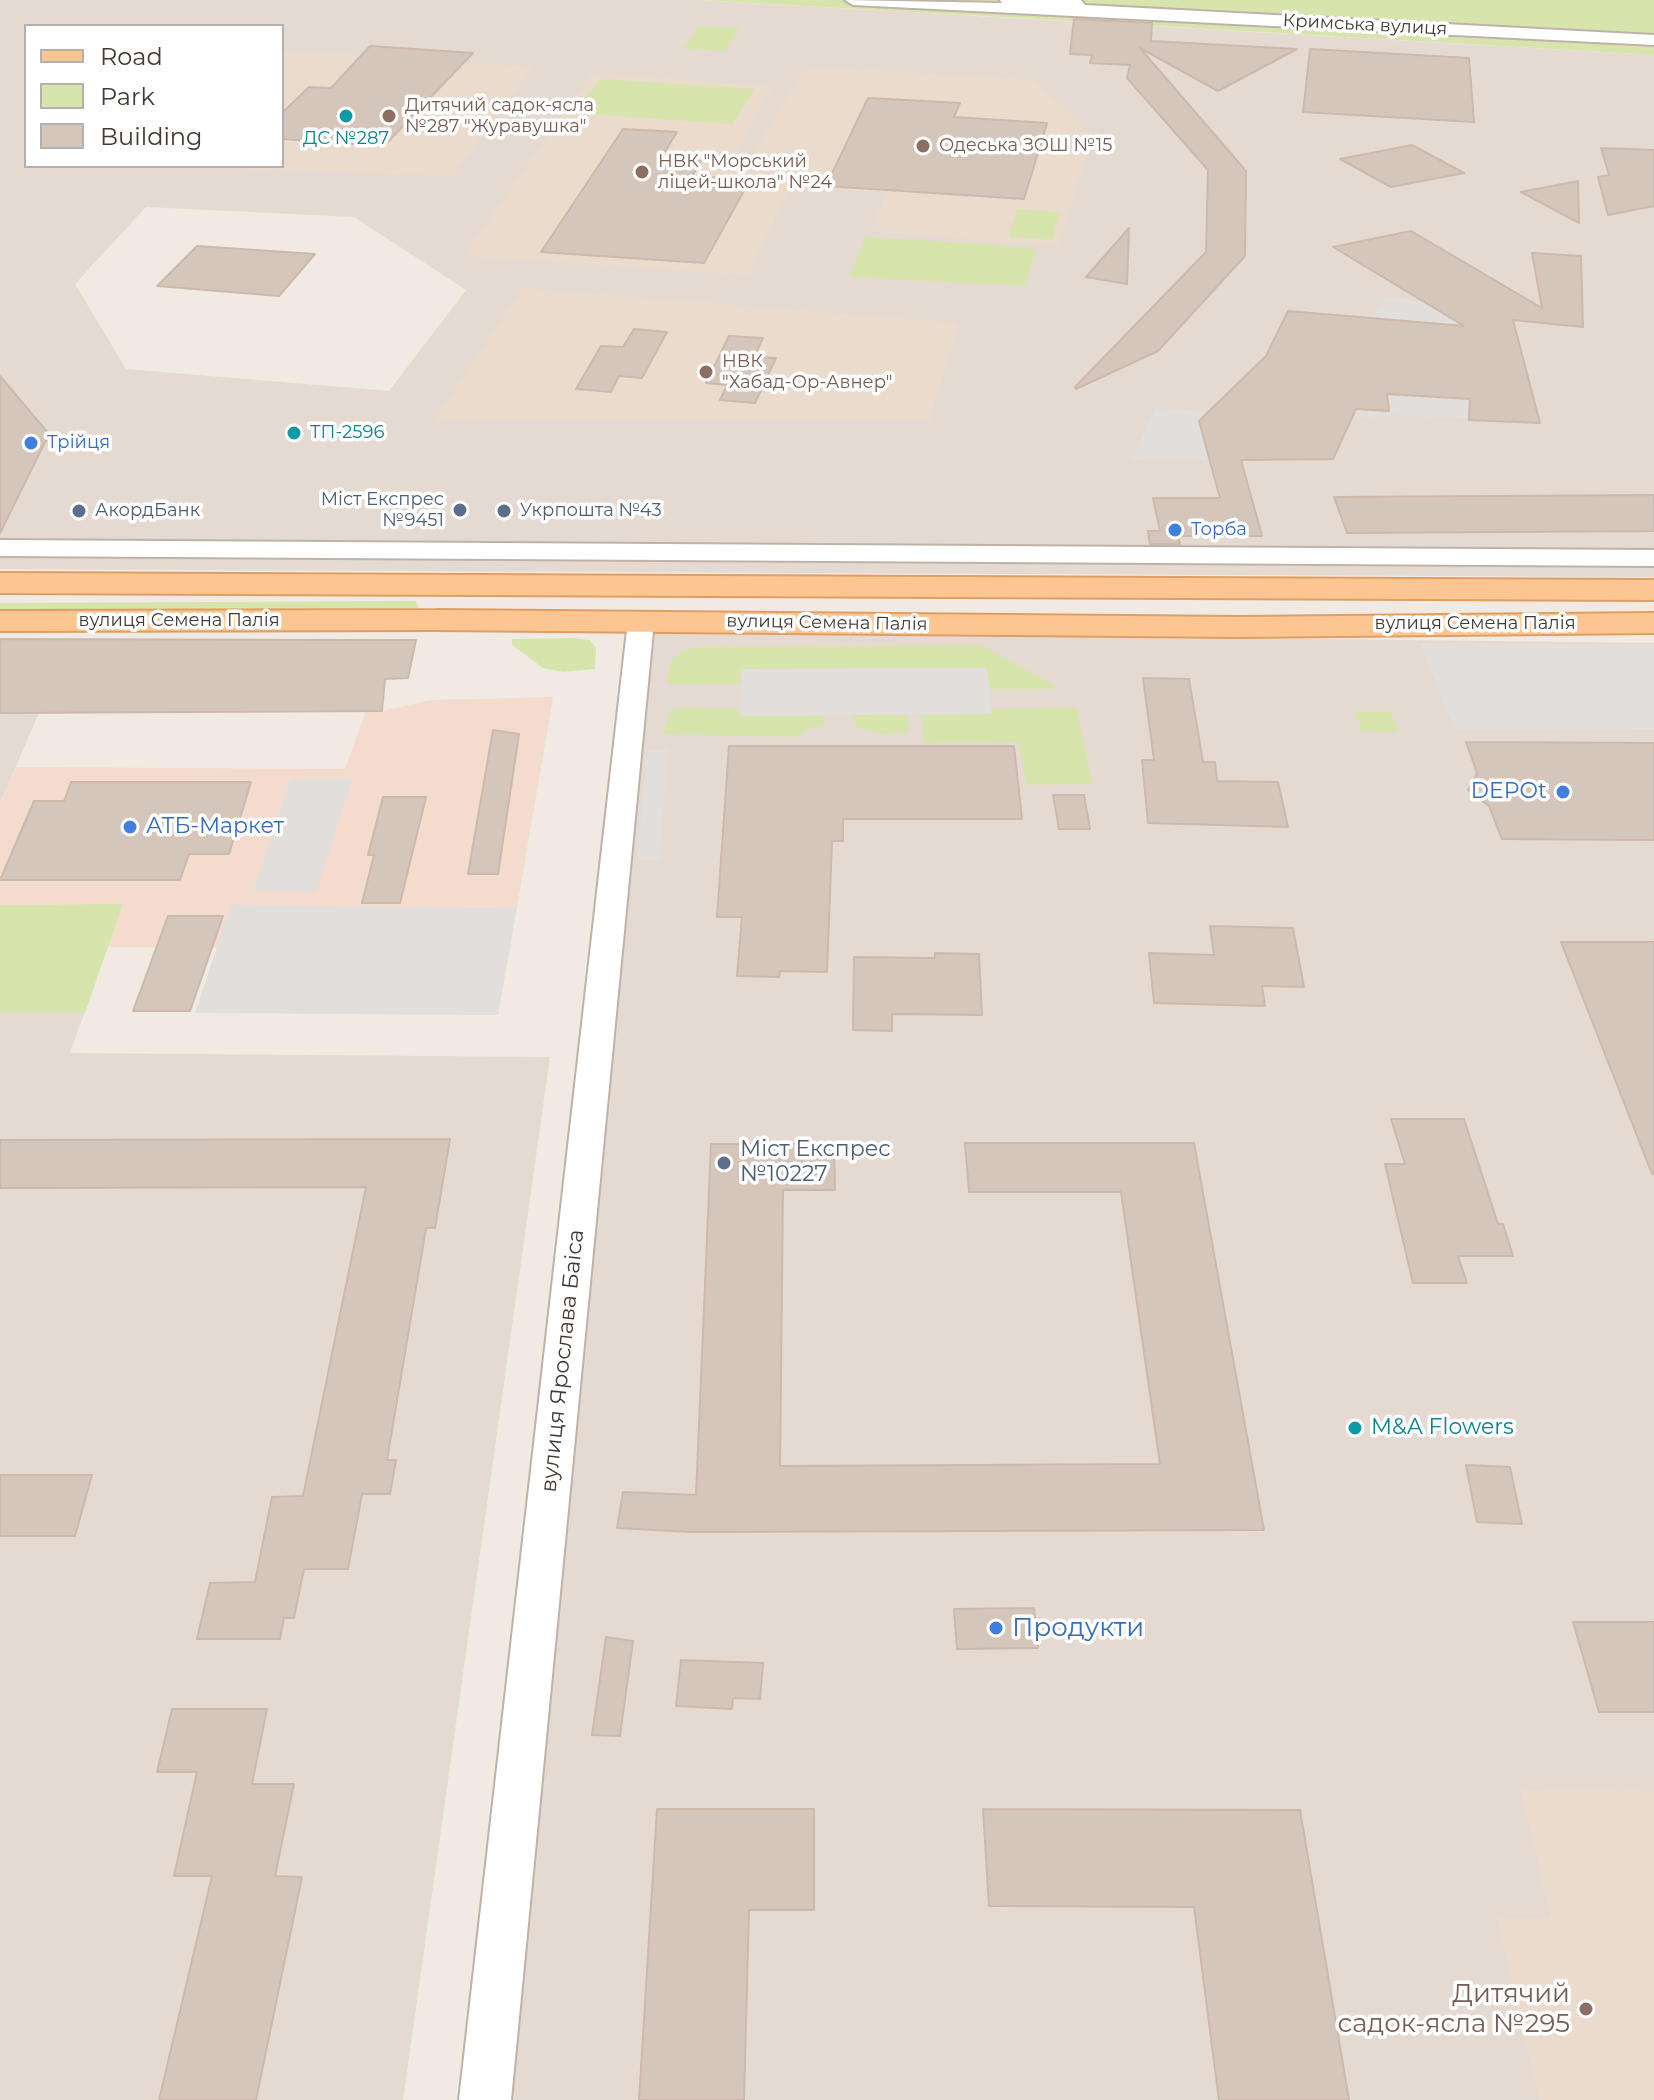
<!DOCTYPE html>
<html>
<head>
<meta charset="utf-8">
<style>
	body { margin:0 }
	#map { position:relative; width:1654px; height:2100px; overflow:hidden; background:#f1eae3; font-family:Montserrat,sans-serif }
	canvas { display:block }
	.legend { position:absolute; left:24px; top:24px; width:260px; height:144px; box-sizing:border-box; background:#fff; border:2px solid #b3b0ad; margin:0; padding:10px 14px; list-style:none; font-size:24px; color:#423933 }
	.legend li { display:flex; align-items:center; gap:16px; height:40px }
	.legend b { width:40px; border:2px solid #b3b0ad }
</style>
</head>
<body>
<div id="map">
<canvas width="1654" height="2100"></canvas>
<ul class="legend">
<li><b style="height:10px;background:#fbc692"></b>Road</li>
<li><b style="height:22px;background:#d7e5ac"></b>Park</li>
<li><b style="height:22px;background:#d5c6bc"></b>Building</li>
</ul>
</div>
<script>
const ctx = document.querySelector('canvas').getContext('2d');
ctx.lineJoin = 'round';
function fill(path, color) {
  ctx.fillStyle = color;
  ctx.fill(path, 'evenodd');
}
function poly(rows) {
  const path = new Path2D();
  for (const r of rows) {
    path.moveTo(r[0], r[1]);
    for (let i = 2; i < r.length; i += 2) path.lineTo(r[i], r[i + 1]);
  }
  return path;
}
function trace(path, color, width, dash) {
  ctx.strokeStyle = color;
  ctx.lineWidth = width;
  ctx.lineCap = dash ? 'butt' : 'round';
  ctx.setLineDash(dash || []);
  ctx.stroke(path);
}
function write(font, color, halo, rows, align = 'center') {
  ctx.font = font + ' Montserrat,sans-serif';
  ctx.lineWidth = 7;
  ctx.setLineDash([]);
  ctx.textBaseline = 'middle';
  ctx.strokeStyle = halo;
  ctx.fillStyle = color;
  for (const [text, x, y, turn = 0] of rows) {
    ctx.save();
    ctx.translate(x, y);
    ctx.rotate((+turn || 0) * Math.PI / 180);
    ctx.textAlign = isNaN(turn) ? turn : align;
    if (halo) ctx.strokeText(text, 0, 0);
    ctx.fillText(text, 0, 0);
    ctx.restore();
  }
}
const residential = poly([
	[0,0,698,0,1654,55,1654,577,0,569],
	[26,26,282,26,282,166,26,166],
	[146,207,354,217,466,290,389,391,126,369,75,284],
	[650,631,1654,643,1654,2100,505,2100],
	[0,713,39,713,0,803],
	[123,904,70,1053,550,1057,403,2100,0,2100,0,905]
]);
const commercial = poly([
	[553,697,517,908,232,905,217,948,212,948,108,947,123,904,0,905,0,803,16,767,345,769,366,711,382,711,431,700]
]);
const education = poly([
	[286,50,533,67,453,176,152,166,282,166,282,53],
	[813,67,1035,80,1093,136,1058,246,871,231,886,193,797,186,808,161,751,157,801,73],
	[592,73,773,86,728,169,796,175,748,275,464,256],
	[522,288,959,323,930,420,434,421],
	[1520,1790,1654,1791,1654,2100,1539,2100,1497,1918,1551,1918]
]);
const green = poly([
	[698,0,1654,0,1654,55,1071,21],
	[700,26,740,28,725,51,683,49],
	[600,79,755,89,732,124,572,113],
	[1017,209,1060,212,1052,240,1008,237],
	[865,237,1016,246,1036,250,1025,286,850,277],
	[415,601,419,607,412,612,0,612,0,603],
	[574,638,590,640,596,648,595,669,563,672,543,668,512,645,512,639],
	[981,645,1054,685,1056,689,989,689,986,668,741,669,740,685,667,684,670,662,681,652,695,647],
	[680,708,739,709,740,716,824,715,824,726,811,728,798,737,663,734,670,712],
	[1077,708,1092,784,1026,785,1019,742,924,743,921,715,992,714,991,709],
	[1354,711,1391,711,1398,732,1362,732],
	[854,715,907,715,908,733,881,734,861,728,855,726],
	[123,904,85,1013,0,1013,0,905]
]);
const parking = poly([
	[1386,297,1510,310,1540,423,1393,415,1351,419,1333,459,1132,460,1155,408,1208,412,1266,356,1288,311,1372,319],
	[1420,643,1654,644,1654,729,1455,730],
	[987,668,992,714,740,716,741,669],
	[647,749,668,749,659,860,637,860],
	[291,779,352,779,316,892,253,891],
	[231,905,517,908,498,1015,195,1013]
]);
const building = poly([
	[1074,19,1152,23,1151,41,1297,49,1218,91,1140,48,1246,171,1245,256,1158,351,1076,389,1075,387,1206,252,1208,170,1127,78,1130,65,1090,63,1092,55,1070,54,1074,19],
	[370,46,473,53,384,146,282,139,282,113,309,87,331,88,370,46],
	[1310,49,1469,58,1474,122,1303,112,1310,49],
	[868,98,960,103,954,117,1047,123,1024,199,826,186,868,98],
	[623,129,677,132,661,158,701,161,692,176,750,180,704,263,541,252,623,129],
	[1412,145,1464,173,1391,187,1340,159,1412,145],
	[1601,148,1654,150,1654,206,1608,215,1598,177,1609,175,1601,148],
	[1578,181,1579,223,1521,192,1578,181],
	[1129,228,1127,284,1086,277,1129,228],
	[1411,231,1542,308,1532,253,1581,256,1583,327,1513,320,1540,423,1469,420,1470,399,1387,394,1389,411,1356,409,1333,459,1241,460,1262,536,1178,536,1180,544,1150,544,1148,531,1160,531,1153,498,1220,498,1199,421,1266,356,1288,311,1464,326,1333,247,1411,231],
	[197,246,315,254,279,296,157,286,197,246],
	[634,329,667,332,642,378,619,376,611,392,576,389,601,346,623,347,634,329],
	[729,336,763,338,754,357,776,358,755,403,720,400,727,385,706,383,729,336],
	[0,376,49,434,0,533,0,376],
	[1654,495,1654,531,1347,533,1334,497,1654,495],
	[0,639,346,640,416,640,408,678,385,679,382,711,0,713,0,639],
	[1143,678,1189,679,1203,762,1215,762,1217,781,1278,782,1288,827,1148,823,1142,760,1154,760,1143,678],
	[493,730,519,734,498,874,468,874,493,730],
	[1466,742,1654,743,1654,840,1502,839,1489,806,1468,790,1477,773,1466,742],
	[729,746,1014,746,1022,819,843,819,843,841,832,841,827,972,780,971,779,977,737,976,742,917,717,917,729,746],
	[71,782,251,782,229,854,189,854,180,880,0,880,34,801,64,801,71,782],
	[1053,795,1084,795,1090,829,1059,829,1053,795],
	[383,797,426,797,400,903,362,903,374,855,368,855,383,797],
	[168,916,223,916,190,1011,133,1011,168,916],
	[1210,926,1293,928,1304,987,1262,986,1265,1006,1154,1003,1149,953,1214,955,1210,926],
	[1561,942,1654,942,1654,1174,1652,1174,1561,942],
	[935,953,979,954,982,1015,892,1014,892,1031,853,1030,854,957,935,958,935,953],
	[1391,1119,1464,1119,1498,1224,1503,1224,1513,1256,1458,1256,1467,1283,1413,1283,1385,1164,1405,1164,1391,1119],
	[450,1139,435,1228,426,1228,387,1460,396,1460,390,1494,362,1494,348,1569,304,1569,294,1618,284,1618,280,1639,197,1639,210,1583,255,1582,272,1497,303,1496,366,1187,0,1188,0,1140,450,1139],
	[965,1143,1194,1143,1264,1530,691,1532,617,1528,623,1492,696,1495,711,1144,834,1144,835,1190,783,1190,780,1466,1160,1464,1121,1192,969,1192,965,1143],
	[1466,1465,1510,1467,1522,1524,1477,1522,1466,1465],
	[0,1475,92,1475,75,1536,0,1536,0,1475],
	[1034,1608,1038,1648,957,1649,954,1609,1034,1608],
	[1573,1622,1654,1622,1654,1712,1599,1712,1573,1622],
	[606,1637,633,1641,620,1736,592,1735,606,1637],
	[681,1660,763,1663,760,1699,733,1698,732,1709,676,1706,681,1660],
	[172,1709,267,1709,252,1784,294,1784,275,1876,302,1877,256,2100,159,2100,212,1876,174,1876,197,1772,157,1772,172,1709],
	[657,1809,814,1809,814,1910,749,1910,744,2100,639,2100,657,1809],
	[983,1809,1300,1810,1349,2100,1219,2100,1194,1907,989,1906,983,1809]
]);
const street = poly([
	[845,0,1002,3,1000,0,1081,0,1085,5,1654,35,1654,45,853,5,845,0],
	[0,540,1654,550,1654,566,0,556,0,540],
	[641,613,650,615,654,621,511,2100,459,2100,628,621,632,615,641,613]
]);
const primary = poly([
	[0,573,1654,580,1654,600,0,593,0,573],
	[436,610,1239,617,1654,613,1654,633,1239,637,436,630,0,631,0,611,436,610]
]);
const markers = [
	[346,116,8,"#0f9aa8"],
	[389,116,8,"#8d6e63"],
	[923,146,8,"#8d6e63"],
	[642,172,8,"#8d6e63"],
	[706,372,8,"#8d6e63"],
	[294,433,8,"#0f9aa8"],
	[31,443,8,"#3f7fe0"],
	[460,510,8,"#5c6f8a"],
	[79,511,8,"#5c6f8a"],
	[504,511,8,"#5c6f8a"],
	[1175,530,8,"#3f7fe0"],
	[1563,792,8,"#3f7fe0"],
	[130,827,8,"#3f7fe0"],
	[724,1163,8,"#5c6f8a"],
	[1355,1428,8,"#0f9aa8"],
	[996,1628,8,"#3f7fe0"],
	[1586,2009,8,"#8d6e63"]
];
const farStreetnames = [
	["Кримська вулиця",1365,25,3],
	["вулиця Семена Палія",179,621],
	["вулиця Семена Палія",827,623,1],
	["вулиця Семена Палія",1475,624]
];
const farEducationnames = [
	["Дитячий садок-ясла",405,106],
	["№287 \"Журавушка\"",405,127],
	["Одеська ЗОШ №15",939,146],
	["НВК \"Морський",658,162],
	["ліцей-школа\" №24",658,183],
	["НВК",722,362],
	["\"Хабад-Ор-Авнер\"",722,383]
];
const farCulturenames = [
	["ДС №287",346,139],
	["ТП-2596",310,433,"left"]
];
const farShopnames = [
	["Трійця",47,443],
	["Торба",1191,530]
];
const farServicenames = [
	["Міст Експрес",444,500,"right"],
	["№9451",444,521,"right"],
	["АкордБанк",95,511],
	["Укрпошта №43",520,511]
];
const shopNames = [
	["DEPOt",1547,792],
	["АТБ-Маркет",146,827,"left"]
];
const serviceNames = [
	["Міст Експрес",740,1150],
	["№10227",740,1175]
];
const streetNames = [
	["вулиця Ярослава Баіса",563,1361,-84]
];
const cultureNames = [
	["M&A Flowers",1371,1428]
];
const nearShopnames = [
	["Продукти",1012,1628]
];
const nearEducationnames = [
	["Дитячий",1570,1994],
	["садок-ясла №295",1570,2024]
];
fill(residential, '#e5dad1');
fill(commercial, '#f3dbce');
fill(education, '#eadbcd');
fill(green, '#d7e5ac');
fill(parking, '#e1dedb');
fill(building, '#d5c6bc');
trace(building, '#ccb9ac', 2);
trace(street, '#bfb2a9', 4);
trace(primary, '#df9e63', 4);
fill(street, '#fff');
fill(primary, '#fbc692');
for (const [x, y, r, color] of markers) {
  const dot = new Path2D();
  dot.arc(x, y, r, 0, 2 * Math.PI);
  ctx.fillStyle = color;
  ctx.fill(dot);
  trace(dot, '#fff', 3);
}
write('18px', '#423933', '#fff', farStreetnames);
write('18px', '#785e54', '#fff', farEducationnames, 'left');
write('18px', '#0d838f', '#fff', farCulturenames);
write('18px', '#366cbe', '#fff', farShopnames, 'left');
write('18px', '#4e5e75', '#fff', farServicenames, 'left');
write('22px', '#366cbe', '#fff', shopNames, 'right');
write('22px', '#4e5e75', '#fff', serviceNames, 'left');
write('22px', '#423933', '#fff', streetNames);
write('22px', '#0d838f', '#fff', cultureNames, 'left');
write('26px', '#366cbe', '#fff', nearShopnames, 'left');
write('26px', '#785e54', '#fff', nearEducationnames, 'right');
</script>
</body>
</html>
